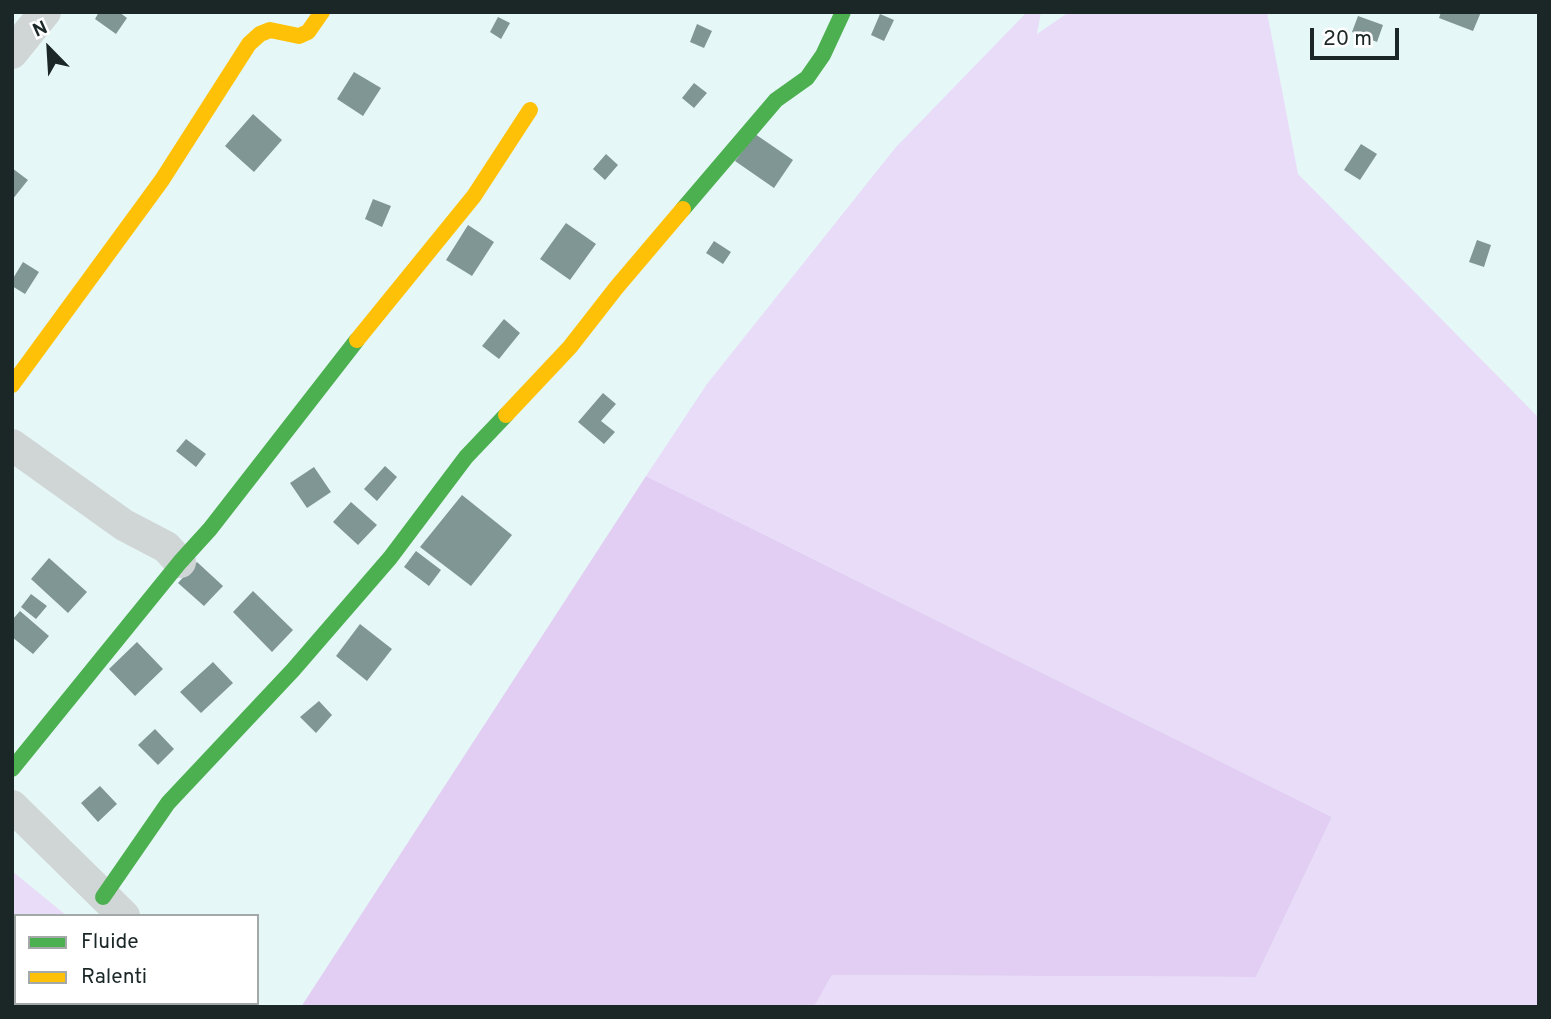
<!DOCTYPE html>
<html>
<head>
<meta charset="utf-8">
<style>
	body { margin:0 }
	#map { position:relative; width:1551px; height:1019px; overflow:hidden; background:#e5f7f6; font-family:Overpass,sans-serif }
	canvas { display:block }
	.frame { position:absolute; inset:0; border:14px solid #1a2726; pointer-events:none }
	.legend { position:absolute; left:14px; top:914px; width:245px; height:91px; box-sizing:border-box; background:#fff; border:2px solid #a3a9a8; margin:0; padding:9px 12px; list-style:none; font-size:21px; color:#1a2726 }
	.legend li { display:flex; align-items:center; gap:14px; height:35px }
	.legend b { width:35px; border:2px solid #a3a9a8 }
	.north { position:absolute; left:14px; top:14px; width:70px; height:70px; -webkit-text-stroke:5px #fff; paint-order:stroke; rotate:336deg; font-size:19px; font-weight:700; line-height:28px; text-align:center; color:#1a2726 }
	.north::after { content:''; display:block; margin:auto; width:24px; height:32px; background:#1a2726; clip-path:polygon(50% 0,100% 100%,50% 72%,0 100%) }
	.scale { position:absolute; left:1310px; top:28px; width:89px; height:32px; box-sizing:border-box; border:4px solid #1a2726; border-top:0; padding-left:9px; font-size:21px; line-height:24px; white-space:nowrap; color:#1a2726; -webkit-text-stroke:5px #fff; paint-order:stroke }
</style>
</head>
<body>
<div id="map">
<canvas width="1551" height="1019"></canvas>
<div class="frame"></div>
<ul class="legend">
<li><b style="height:9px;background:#4caf50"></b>Fluide</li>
<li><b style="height:9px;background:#ffc107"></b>Ralenti</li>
</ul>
<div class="north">N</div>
<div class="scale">20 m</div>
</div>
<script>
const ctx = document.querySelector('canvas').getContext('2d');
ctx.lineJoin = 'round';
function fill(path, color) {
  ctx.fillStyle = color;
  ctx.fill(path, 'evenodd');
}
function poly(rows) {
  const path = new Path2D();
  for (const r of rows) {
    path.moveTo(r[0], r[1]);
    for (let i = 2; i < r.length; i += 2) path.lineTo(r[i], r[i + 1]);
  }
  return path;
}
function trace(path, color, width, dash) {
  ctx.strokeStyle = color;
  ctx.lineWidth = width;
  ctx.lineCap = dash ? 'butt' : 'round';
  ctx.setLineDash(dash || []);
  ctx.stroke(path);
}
const green = poly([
	[1027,12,1041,12,1037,34,1069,12,1267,12,1298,174,1539,418,1539,1007,814,1007,832,975,1256,977,1332,817,646,476,707,384,896,147],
	[12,871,67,916,16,916,16,1003,174,1003,179,1007,12,1007]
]);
const forest = poly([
	[646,476,1332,817,1256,977,832,975,814,1007,301,1007]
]);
const building = poly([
	[99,12,119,12,127,18,116,34,95,19],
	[1441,12,1481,12,1473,31,1439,18],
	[880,14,894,20,884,41,871,35],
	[1358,16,1383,25,1377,42,1352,32],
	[498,17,510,23,501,39,490,32],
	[697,24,712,31,704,48,690,42],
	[354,72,381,88,363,116,337,99],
	[694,83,707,93,694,108,682,98],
	[253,114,282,140,254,172,225,146],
	[755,134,793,160,774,188,735,161],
	[1361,144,1377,154,1360,180,1344,170],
	[606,154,618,165,605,180,593,169],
	[12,168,28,180,12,200],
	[373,199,391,206,382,227,365,219],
	[566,223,596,244,570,280,540,259],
	[468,225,494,242,472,276,446,260],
	[1477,240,1491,245,1484,267,1469,262],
	[714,241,731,252,723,264,706,253],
	[23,262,39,272,25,294,12,286,12,280],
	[504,319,520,333,499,359,482,346],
	[603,393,616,404,601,421,615,432,604,444,578,422],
	[186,439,206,454,196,467,176,451],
	[385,466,397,477,377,501,364,489],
	[314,467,331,492,307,508,290,483],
	[462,495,512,535,471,586,420,547],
	[351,502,377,525,358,545,333,522],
	[416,551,441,570,429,586,404,567],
	[49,558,87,592,68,613,31,579],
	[197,562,223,586,204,606,178,583],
	[253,591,293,630,272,652,233,612],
	[31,594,47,606,36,619,21,607],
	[20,611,49,636,33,654,12,637,12,620],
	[360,624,392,649,367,681,336,656],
	[137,642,163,669,135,696,109,669],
	[213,662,233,683,201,713,180,692],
	[319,701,332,715,316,733,300,717],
	[155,729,174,749,158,765,138,745],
	[100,786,117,804,98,822,81,803]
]);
const street = poly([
	[12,53,45,12],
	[12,445,124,525,166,547,180,562],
	[12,806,124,916],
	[223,1003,226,1007]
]);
const fast = poly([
	[683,209,776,100,807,78,823,55,843,12],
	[12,769,180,562,210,529,357,340],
	[103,897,168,803,293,670,390,558,466,457,506,415]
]);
const slow = poly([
	[357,340,474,196,530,110],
	[12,385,162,180,249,44,260,34,270,30,299,36,308,32,322,12],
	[506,415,570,347,616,288,683,209]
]);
fill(green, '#e9dcf8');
fill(forest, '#e3cef3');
fill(building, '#809695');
trace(street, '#d0d5d5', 32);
trace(fast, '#4caf50', 16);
trace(slow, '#ffc107', 16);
</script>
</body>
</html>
